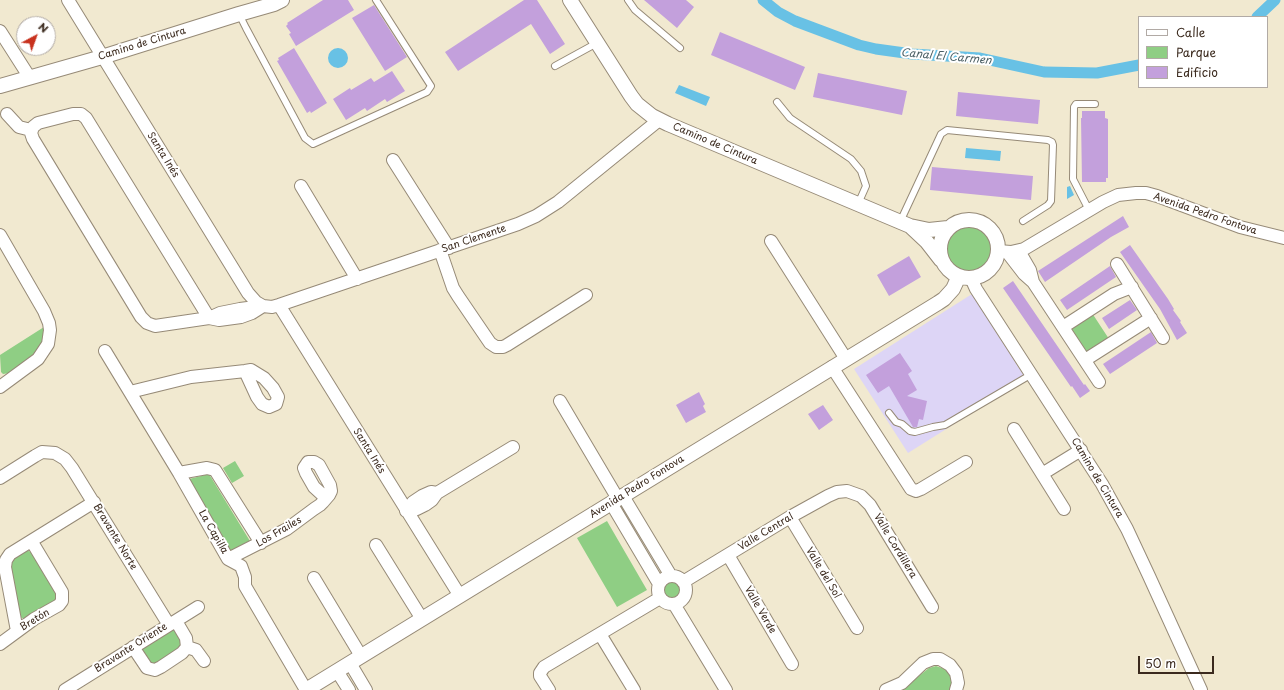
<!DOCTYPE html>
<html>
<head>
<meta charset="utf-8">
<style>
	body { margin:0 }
	#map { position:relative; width:1284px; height:690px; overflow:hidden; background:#f1e9d0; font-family:"Playpen Sans",sans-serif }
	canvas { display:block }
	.legend { position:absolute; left:1138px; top:16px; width:130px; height:72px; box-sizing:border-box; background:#fff; border:1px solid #b1aaa5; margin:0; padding:5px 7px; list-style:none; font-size:12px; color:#3b2a1e }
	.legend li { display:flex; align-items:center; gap:8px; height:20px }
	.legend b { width:20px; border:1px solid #b1aaa5 }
	.north { position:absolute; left:16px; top:16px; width:40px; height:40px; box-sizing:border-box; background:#fff; border:1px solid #b1aaa5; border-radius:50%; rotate:41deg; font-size:11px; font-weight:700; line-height:16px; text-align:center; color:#3b2a1e }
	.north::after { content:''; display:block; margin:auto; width:14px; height:18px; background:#c8321e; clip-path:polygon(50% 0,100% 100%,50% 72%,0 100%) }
	.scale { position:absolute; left:1138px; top:656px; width:76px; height:18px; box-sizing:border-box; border:2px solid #3b2a1e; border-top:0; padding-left:5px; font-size:12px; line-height:14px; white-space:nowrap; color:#3b2a1e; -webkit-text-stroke:3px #fff; paint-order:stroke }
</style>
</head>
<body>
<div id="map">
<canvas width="1284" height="690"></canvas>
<ul class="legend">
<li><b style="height:5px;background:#fff"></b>Calle</li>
<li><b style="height:11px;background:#8fce84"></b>Parque</li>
<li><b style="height:11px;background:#c3a0dc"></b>Edificio</li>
</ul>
<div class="north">N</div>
<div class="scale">50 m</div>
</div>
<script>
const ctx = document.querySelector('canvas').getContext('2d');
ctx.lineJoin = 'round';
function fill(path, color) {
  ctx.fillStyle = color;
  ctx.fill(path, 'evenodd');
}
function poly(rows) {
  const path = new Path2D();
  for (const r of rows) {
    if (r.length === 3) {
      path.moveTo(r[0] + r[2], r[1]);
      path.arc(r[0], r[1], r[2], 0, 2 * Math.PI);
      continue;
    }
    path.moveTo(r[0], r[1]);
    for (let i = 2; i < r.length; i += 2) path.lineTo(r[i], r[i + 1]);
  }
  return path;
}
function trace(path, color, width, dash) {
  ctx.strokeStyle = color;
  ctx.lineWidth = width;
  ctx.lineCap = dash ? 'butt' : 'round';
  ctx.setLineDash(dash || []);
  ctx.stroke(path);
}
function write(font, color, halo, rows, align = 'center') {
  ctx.font = font + ' "Playpen Sans",sans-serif';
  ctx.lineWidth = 4;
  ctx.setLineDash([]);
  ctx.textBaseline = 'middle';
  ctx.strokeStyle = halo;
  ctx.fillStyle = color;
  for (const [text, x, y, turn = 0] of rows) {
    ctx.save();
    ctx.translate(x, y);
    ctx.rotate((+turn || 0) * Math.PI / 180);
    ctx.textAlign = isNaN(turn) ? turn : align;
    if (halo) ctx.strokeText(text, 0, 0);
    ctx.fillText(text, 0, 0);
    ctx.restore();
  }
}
const built = poly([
	[972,294,1026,379,908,453,854,369]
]);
const green = poly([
	[969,249,24],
	[1092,313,1109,339,1086,354,1069,329],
	[44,327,43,341,37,353,10,373,3,374,1,372,0,355],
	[235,461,244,476,232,483,223,468],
	[209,474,250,541,231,553,185,480],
	[607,521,647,590,617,607,577,538],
	[26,550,31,552,57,593,57,600,53,604,24,619,20,617,9,561],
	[671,591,10],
	[173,629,175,630,184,645,154,667,141,652,142,648],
	[936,666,945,669,951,676,954,685,950,690,901,690,929,668]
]);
const water = poly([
	[338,58,10],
	[679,85,710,97,706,106,675,93],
	[966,148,1001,151,1000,161,965,158],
	[1070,186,1074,195,1067,199,1067,187]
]);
const canal = poly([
	[763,0,778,12,795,21,859,45,876,49,912,54,980,58,1044,72,1097,73,1139,65],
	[1257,17,1275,0]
]);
const building = poly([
	[323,0,348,0,354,10,296,46,289,34,291,33,286,26,288,24,287,23],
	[524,0,537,0,565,44,550,54,531,24,458,71,445,52],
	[644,0,686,0,694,7,677,28],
	[374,5,407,57,385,71,352,18],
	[720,32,805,67,795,90,711,55],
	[294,48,327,103,311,113,310,111,307,113,277,61,279,60,278,58],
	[392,71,405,91,387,102,385,99,367,111,365,108,346,120,333,99,350,88,351,90,371,78,374,82],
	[818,73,907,91,902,115,813,97],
	[958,92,1040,100,1038,124,956,116],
	[1082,111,1105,111,1105,118,1108,119,1108,178,1106,178,1106,182,1082,182,1081,118,1082,118],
	[932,167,1033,176,1031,200,930,190],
	[1123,216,1129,227,1111,237,1045,282,1038,271],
	[1130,245,1168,299,1174,309,1173,310,1181,321,1180,322,1187,333,1177,340,1160,309,1120,252],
	[909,256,921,277,889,296,877,275],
	[1110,266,1116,277,1067,310,1060,300],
	[1013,281,1084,385,1085,384,1090,391,1080,398,1072,386,1071,387,1003,288],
	[1130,300,1137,310,1109,329,1102,318],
	[1151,332,1157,343,1110,374,1103,364],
	[900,353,912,371,908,374,917,390,907,396,927,401,923,420,919,419,917,427,913,427,889,386,878,393,866,375],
	[699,392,705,404,703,406,706,412,686,423,676,405],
	[823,405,833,420,819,430,808,414]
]);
const service = poly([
	[628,0,635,10,680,48],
	[239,14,246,28,305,138,313,144,427,92,431,86,376,0],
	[555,66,597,43],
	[777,102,790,118,851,159,861,171,866,186,858,204],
	[1089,210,1073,179,1074,107,1076,104,1095,104],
	[900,222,941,134,947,130,1048,140,1052,142,1053,145,1051,201,1048,205,1023,221],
	[889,413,896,422,902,424,910,431,915,432,933,427,945,425,1032,374]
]);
const minor = poly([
	[68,0,248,293,256,302,263,306],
	[0,31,30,78],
	[7,114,19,127,31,130],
	[393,160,449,248],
	[301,186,357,279],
	[0,235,44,311,49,323,50,330,48,344,38,359,0,387],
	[771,241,846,359],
	[440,250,453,288,458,296,490,343,496,347,503,347,507,345,586,295],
	[998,251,1011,252,1024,249,1103,202,1118,195,1136,193,1146,193,1157,196,1240,227,1284,238],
	[1019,251,1030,270,1033,282],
	[1007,252,1024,274,1033,282,1099,382],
	[1117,264,1163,338],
	[971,278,976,289,1102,484,1127,529,1149,576,1201,690],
	[279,305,460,596],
	[263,306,252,313,241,317,219,320,209,318,86,118,81,114,73,114,38,123,33,127,31,133,33,139,141,317,147,323,155,326,209,318,220,313,240,309,263,306,272,307,279,305,518,224,536,216,558,202,659,120],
	[1063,327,1114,294,1132,287],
	[105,351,179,473,228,559,241,566,245,577,245,586,306,690],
	[1085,360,1151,318],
	[832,367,911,489,916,491,921,489,966,462],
	[130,392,191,377,245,371,251,370,264,378,273,388,278,397,276,404,269,407,262,404,257,397,245,371],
	[560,401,618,499],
	[1014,429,1064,509],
	[179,473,207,468,215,470,261,543],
	[1042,474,1081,450],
	[0,478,35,456,42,452,55,453,65,459,72,468,169,625],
	[623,496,671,576],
	[611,503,659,584],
	[406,511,413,502,422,496,431,492,437,493,513,447],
	[406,511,417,509,425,505,432,500,437,493],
	[790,517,857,628],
	[376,545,422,619],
	[728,555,792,664],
	[228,559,287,529,314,509,320,505,323,502,329,495,331,491,330,485,319,465,314,462,308,462,304,468,306,473,314,487,326,498],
	[672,590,14],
	[314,578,361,656],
	[683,582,790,517,828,496,837,492,847,491,861,496,870,505,932,607],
	[674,604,726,690],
	[17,631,5,567,6,560,10,554,94,502],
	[600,634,634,690],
	[0,644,34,619,59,605,62,601,62,592,32,542],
	[133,647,147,668,155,670,161,667,182,653,187,647,186,638,176,621],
	[187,647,196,650,204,661],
	[350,663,366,690],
	[337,671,349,690],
	[65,690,198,607],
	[549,690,540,676,540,673,544,667,660,598],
	[886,690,902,683,923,663,933,659,940,659,950,665,956,673,958,683,956,690]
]);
const tertiary = poly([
	[570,0,631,96,637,104,652,116,668,124,910,226,929,230,948,228],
	[0,86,102,57,239,14,274,4,282,0],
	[969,249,29],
	[911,227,927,242,941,260],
	[306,690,938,303,944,299,953,289,959,276]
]);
const streetNames = [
	["Camino de Cintura",142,44,-17],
	["Camino de Cintura",715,144,23],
	["Santa Inés",163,155,58],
	["Avenida Pedro Fontova",1205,214,19],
	["San Clemente",474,239,-19],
	["Santa Inés",369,451,58],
	["Camino de Cintura",1097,478,59],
	["Avenida Pedro Fontova",637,487,-32],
	["La Capilla",213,532,60],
	["Los Frailes",279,532,-30],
	["Valle Central",766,532,-31],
	["Bravante Norte",115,537,59],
	["Valle Cordillera",895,546,59],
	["Valle del Sol",823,573,59],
	["Valle Verde",760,610,60],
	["Bretón",35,620,-31],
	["Bravante Oriente",131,648,-32]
];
const waterNames = [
	["Canal El Carmen",946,57,5]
];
fill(built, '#ddd5f6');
fill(green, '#8fce84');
fill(water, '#68c1e5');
trace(canal, '#68c1e5', 11);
fill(building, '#c3a0dc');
trace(service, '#968a77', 8);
trace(minor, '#968a77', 14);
trace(tertiary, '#968a77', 16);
trace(service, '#fff', 6);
trace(minor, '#fff', 12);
trace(tertiary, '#fff', 14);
write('10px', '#3b2a1e', '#fff', streetNames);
write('italic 11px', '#4b5f64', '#fff', waterNames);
</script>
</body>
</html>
